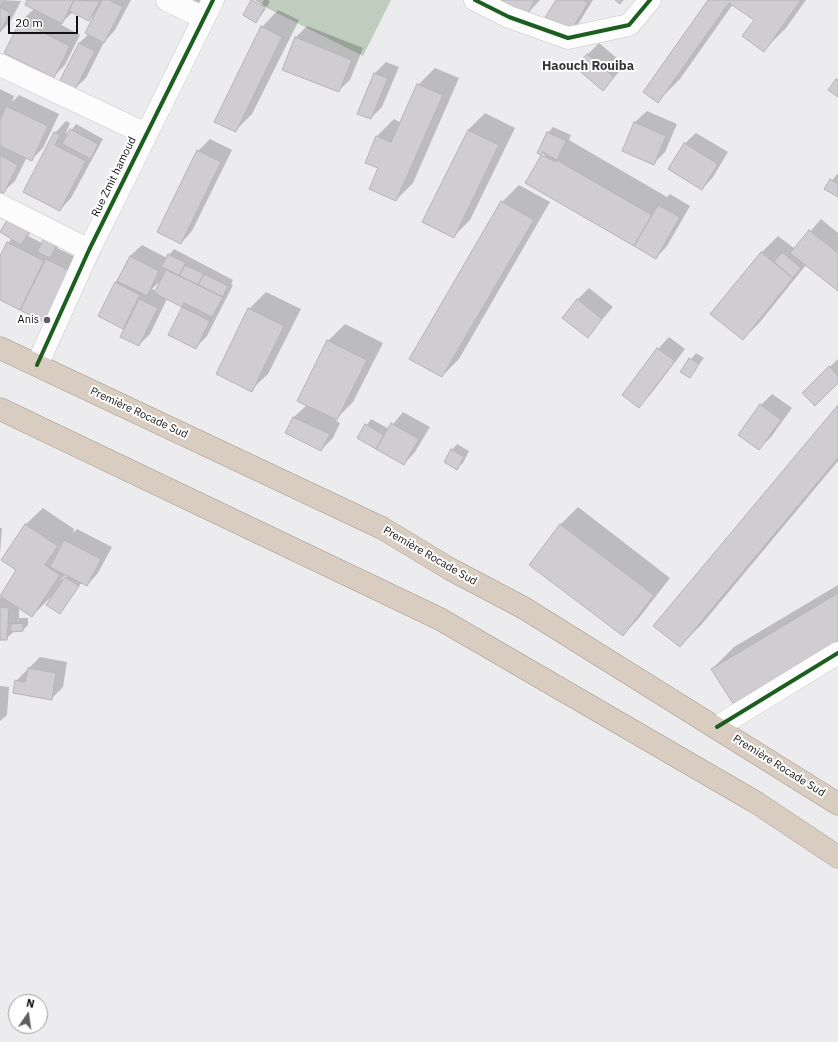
<!DOCTYPE html>
<html>
<head>
<meta charset="utf-8">
<style>
	body { margin:0 }
	#map { position:relative; width:838px; height:1042px; overflow:hidden; background:#ececee; font-family:"IBM Plex Sans",sans-serif }
	canvas { display:block }
	.north { position:absolute; left:8px; top:994px; width:40px; height:40px; box-sizing:border-box; background:#fff; border:1px solid #a0a0a0; border-radius:50%; rotate:13deg; font-size:11px; font-weight:700; line-height:16px; text-align:center; color:#111112 }
	.north::after { content:''; display:block; margin:auto; width:14px; height:18px; background:#5e5e5f; clip-path:polygon(50% 0,100% 100%,50% 72%,0 100%) }
	.scale { position:absolute; left:8px; top:16px; width:70px; height:18px; box-sizing:border-box; border:2px solid #111112; border-top:0; padding-left:5px; font-size:12px; line-height:14px; white-space:nowrap; color:#111112; -webkit-text-stroke:3px #fff; paint-order:stroke }
</style>
</head>
<body>
<div id="map">
<canvas width="838" height="1042"></canvas>
<div class="north">N</div>
<div class="scale">20 m</div>
</div>
<script>
const ctx = document.querySelector('canvas').getContext('2d');
ctx.lineJoin = 'round';
function fill(path, color) {
  ctx.fillStyle = color;
  ctx.fill(path, 'evenodd');
}
function poly(rows) {
  const path = new Path2D();
  for (const r of rows) {
    path.moveTo(r[0], r[1]);
    for (let i = 2; i < r.length; i += 2) path.lineTo(r[i], r[i + 1]);
  }
  return path;
}
function trace(path, color, width, dash) {
  ctx.strokeStyle = color;
  ctx.lineWidth = width;
  ctx.lineCap = dash ? 'butt' : 'round';
  ctx.setLineDash(dash || []);
  ctx.stroke(path);
}
function write(font, color, halo, rows, align = 'center') {
  ctx.font = font + ' "IBM Plex Sans",sans-serif';
  ctx.lineWidth = 4;
  ctx.setLineDash([]);
  ctx.textBaseline = 'middle';
  ctx.strokeStyle = halo;
  ctx.fillStyle = color;
  for (const [text, x, y, turn = 0] of rows) {
    ctx.save();
    ctx.translate(x, y);
    ctx.rotate((+turn || 0) * Math.PI / 180);
    ctx.textAlign = isNaN(turn) ? turn : align;
    if (halo) ctx.strokeText(text, 0, 0);
    ctx.fillText(text, 0, 0);
    ctx.restore();
  }
}
const forest = poly([
	[264,0,391,0,363,56,261,5]
]);
const shadow = poly([
	[0,0,21,1,10,22,0,32],
	[29,0,131,0,115,30,104,42,86,78,74,89,79,43,89,34,95,14,89,20,73,12,60,24,80,35,65,65,53,77,5,52,21,21,34,9],
	[180,0,210,0,200,10],
	[252,0,266,9,256,21,244,15],
	[254,0,267,0,270,1,267,7],
	[498,0,540,0,526,15],
	[557,0,593,0,572,34],
	[709,0,806,0,786,28,764,50,756,20,733,4,680,79,658,101],
	[278,10,299,20,252,114,235,131,262,27],
	[307,26,363,48,350,80,338,91,296,37],
	[599,43,625,65,603,90,587,55],
	[386,62,399,67,382,107,371,118,358,113,375,73],
	[435,68,459,78,413,183,396,200,379,168,366,162,377,136,394,119,401,123,418,85],
	[0,89,14,96,12,102,19,95,59,114,43,148,32,159,27,157,15,181,3,192,0,191],
	[647,111,677,124,665,152,653,164,623,150,635,122],
	[485,113,515,128,470,220,453,237,468,130],
	[66,121,70,123,66,133,68,135,76,124,103,139,71,198,60,210,25,192,55,133],
	[553,127,571,135,569,140,667,197,670,194,690,206,667,246,656,258,636,242,633,245,543,154,548,133],
	[696,133,728,152,713,177,702,189,684,144],
	[210,139,232,150,192,231,181,243,158,232,198,151],
	[837,174,838,175,838,196,826,188],
	[519,185,550,202,459,359,442,376,502,202],
	[821,219,838,233,838,290,806,265,760,322,743,339,712,314,762,252,778,236,795,249],
	[36,223,28,236,42,243,64,233,57,248,80,259,55,309,44,321,0,299,0,258,8,243,12,238],
	[142,245,167,258,174,249,233,280,231,284,233,285,207,336,196,347,183,307,167,299,150,334,139,345,128,322,123,328,116,282,130,256],
	[161,280,156,291,152,289],
	[589,288,613,307,588,336,577,300],
	[266,292,301,309,268,374,251,390,249,309],
	[345,324,383,343,353,402,335,420,340,423,333,438,321,450,286,433,294,417,307,405,328,341],
	[669,337,685,349,650,395,639,406,623,395,658,349],
	[696,353,704,358,690,377,682,371],
	[838,359,838,382,803,393],
	[772,394,792,408,771,437,759,449,761,405],
	[838,406,838,461,702,624,680,646],
	[403,412,430,427,415,452,404,464,358,438,371,419,389,429],
	[457,444,469,451,463,463,457,468,452,450],
	[578,507,670,578,639,618,623,635,530,564,561,524],
	[43,508,74,529,73,533,77,529,112,547,98,573,87,585,82,582,60,613,51,597,32,616,19,608,19,618,28,618,28,625,23,630,15,630,6,639,0,639,0,598,2,596,1,595,17,570,2,560,26,524],
	[66,574,68,575,63,580,62,579],
	[0,528,2,528,0,554],
	[838,585,838,642,712,669,734,647],
	[40,657,67,662,63,687,51,699,16,681],
	[0,686,9,687,7,715,0,721]
]);
const building = poly([
	[0,0,4,0,0,7,10,13,0,32,0,0],
	[27,0,74,0,62,24,25,5,27,0],
	[74,0,100,1,89,21,69,11,74,0],
	[102,0,109,0,123,7,104,43,85,33,102,0],
	[251,0,265,7,256,23,243,15,251,0],
	[496,0,535,0,527,16,496,0],
	[556,0,583,0,588,3,561,47,536,32,556,0],
	[615,0,623,0,620,4,615,0],
	[708,0,801,0,764,52,742,36,754,20,729,3,658,103,643,92,708,0],
	[20,21,70,46,54,78,4,53,20,21],
	[261,26,282,37,236,132,214,122,261,26],
	[295,37,352,60,339,92,282,70,295,37],
	[79,43,95,51,75,90,59,82,79,43],
	[587,54,614,77,603,91,575,67,587,54],
	[374,73,388,78,371,119,357,114,374,73],
	[836,79,838,80,838,97,828,90,836,79],
	[417,84,443,95,396,201,369,189,378,168,365,163,376,136,391,142,417,84],
	[6,106,48,126,32,161,0,146,0,120,6,106],
	[634,122,666,136,654,165,622,151,634,122],
	[70,129,98,144,91,159,62,144,70,129],
	[468,130,499,145,454,238,422,222,468,130],
	[54,132,60,135,55,145,86,161,60,211,23,192,54,132],
	[547,132,566,141,556,162,537,153,547,132],
	[684,143,718,164,702,190,668,169,684,143],
	[197,150,221,162,181,244,157,232,197,150],
	[543,152,652,215,634,246,525,183,543,152],
	[0,155,18,165,4,193,0,192,0,155],
	[830,179,838,184,838,197,824,189,830,179],
	[501,201,534,220,442,377,409,359,501,201],
	[658,205,680,217,656,259,634,246,658,205],
	[10,215,31,229,21,245,0,232,10,215],
	[809,230,838,253,838,291,790,253,809,230],
	[47,232,60,239,50,258,37,252,47,232],
	[7,242,44,261,20,310,0,300,0,256,7,242],
	[761,252,793,278,743,340,710,314,761,252],
	[782,252,801,268,793,278,774,262,782,252],
	[168,254,186,263,179,276,161,267,168,254],
	[130,256,159,271,147,296,117,281,130,256],
	[46,259,70,271,44,322,20,310,46,259],
	[185,265,204,274,198,285,179,276,185,265],
	[166,269,223,297,210,321,154,293,166,269],
	[204,274,228,286,223,297,198,285,204,274],
	[115,282,140,295,123,329,98,316,115,282],
	[139,299,158,308,139,346,120,337,139,299],
	[577,299,602,319,588,338,562,318,577,299],
	[184,303,212,317,196,349,168,335,184,303],
	[248,308,284,326,252,392,216,374,248,308],
	[327,340,367,360,337,420,297,401,327,340],
	[657,348,675,361,639,408,622,395,657,348],
	[689,358,699,364,690,378,680,372,689,358],
	[829,366,838,376,838,383,815,406,802,393,829,366],
	[760,404,781,420,759,450,738,435,760,404],
	[838,405,838,458,680,647,653,626,838,405],
	[293,417,330,434,321,451,285,433,293,417],
	[391,423,419,439,404,465,376,449,391,423],
	[365,424,384,435,376,449,357,438,365,424],
	[451,449,464,457,457,470,444,462,451,449],
	[25,524,58,546,45,565,60,575,32,617,0,596,16,570,1,560,25,524],
	[560,524,654,595,623,636,529,565,560,524],
	[64,540,101,559,87,586,50,567,64,540],
	[65,577,79,586,60,614,46,605,65,577],
	[838,593,838,643,734,705,711,669,838,593],
	[0,607,9,608,7,640,0,640,0,607],
	[23,623,23,631,11,632,11,624,23,623],
	[28,668,56,673,52,700,13,693,15,680,25,682,28,668]
]);
const minor = poly([
	[167,0,204,18],
	[475,0,509,17,568,38,629,25,650,0],
	[0,65,146,134],
	[0,205,89,250],
	[717,727,838,653]
]);
const tertiary = poly([
	[37,365,89,250,213,0]
]);
const motorway = poly([
	[0,348,382,528,450,569,524,608,838,804],
	[0,409,440,619,757,803,838,857]
]);
const cycleway = poly([
	[475,0,509,17,568,38,629,25,650,0],
	[37,365,89,250,213,0],
	[717,727,838,653]
]);
const markers = [
	[47,320,4,"#5e5e5f"]
];
const streetNames = [
	["Rue Zmit hamoud",114,177,-64],
	["Première Rocade Sud",139,413,25],
	["Première Rocade Sud",430,556,30],
	["Première Rocade Sud",779,766,32]
];
const poiNames = [
	["Anis",39,320]
];
const quarterNames = [
	["Haouch Rouiba",588,66]
];
fill(forest, '#bfcdbf');
fill(shadow, '#0003');
fill(building, '#cfccd2');
trace(building, '#b4b4b6', 1);
trace(minor, '#c7c7c9', 23);
trace(tertiary, '#c7c7c9', 23);
trace(motorway, '#a2978a', 23);
trace(minor, '#fcfcfc', 22);
trace(tertiary, '#fcfcfc', 22);
trace(motorway, '#d8cdc0', 22);
trace(cycleway, '#1b5e20', 4);
for (const [x, y, r, color] of markers) {
  const dot = new Path2D();
  dot.arc(x, y, r, 0, 2 * Math.PI);
  ctx.fillStyle = color;
  ctx.fill(dot);
  trace(dot, '#fff', 1.5);
}
write('11px', '#111112', '#fff', streetNames);
write('11px', '#111112', '#fff', poiNames, 'right');
write('bold 13px', '#363539', '#fff', quarterNames);
</script>
</body>
</html>
